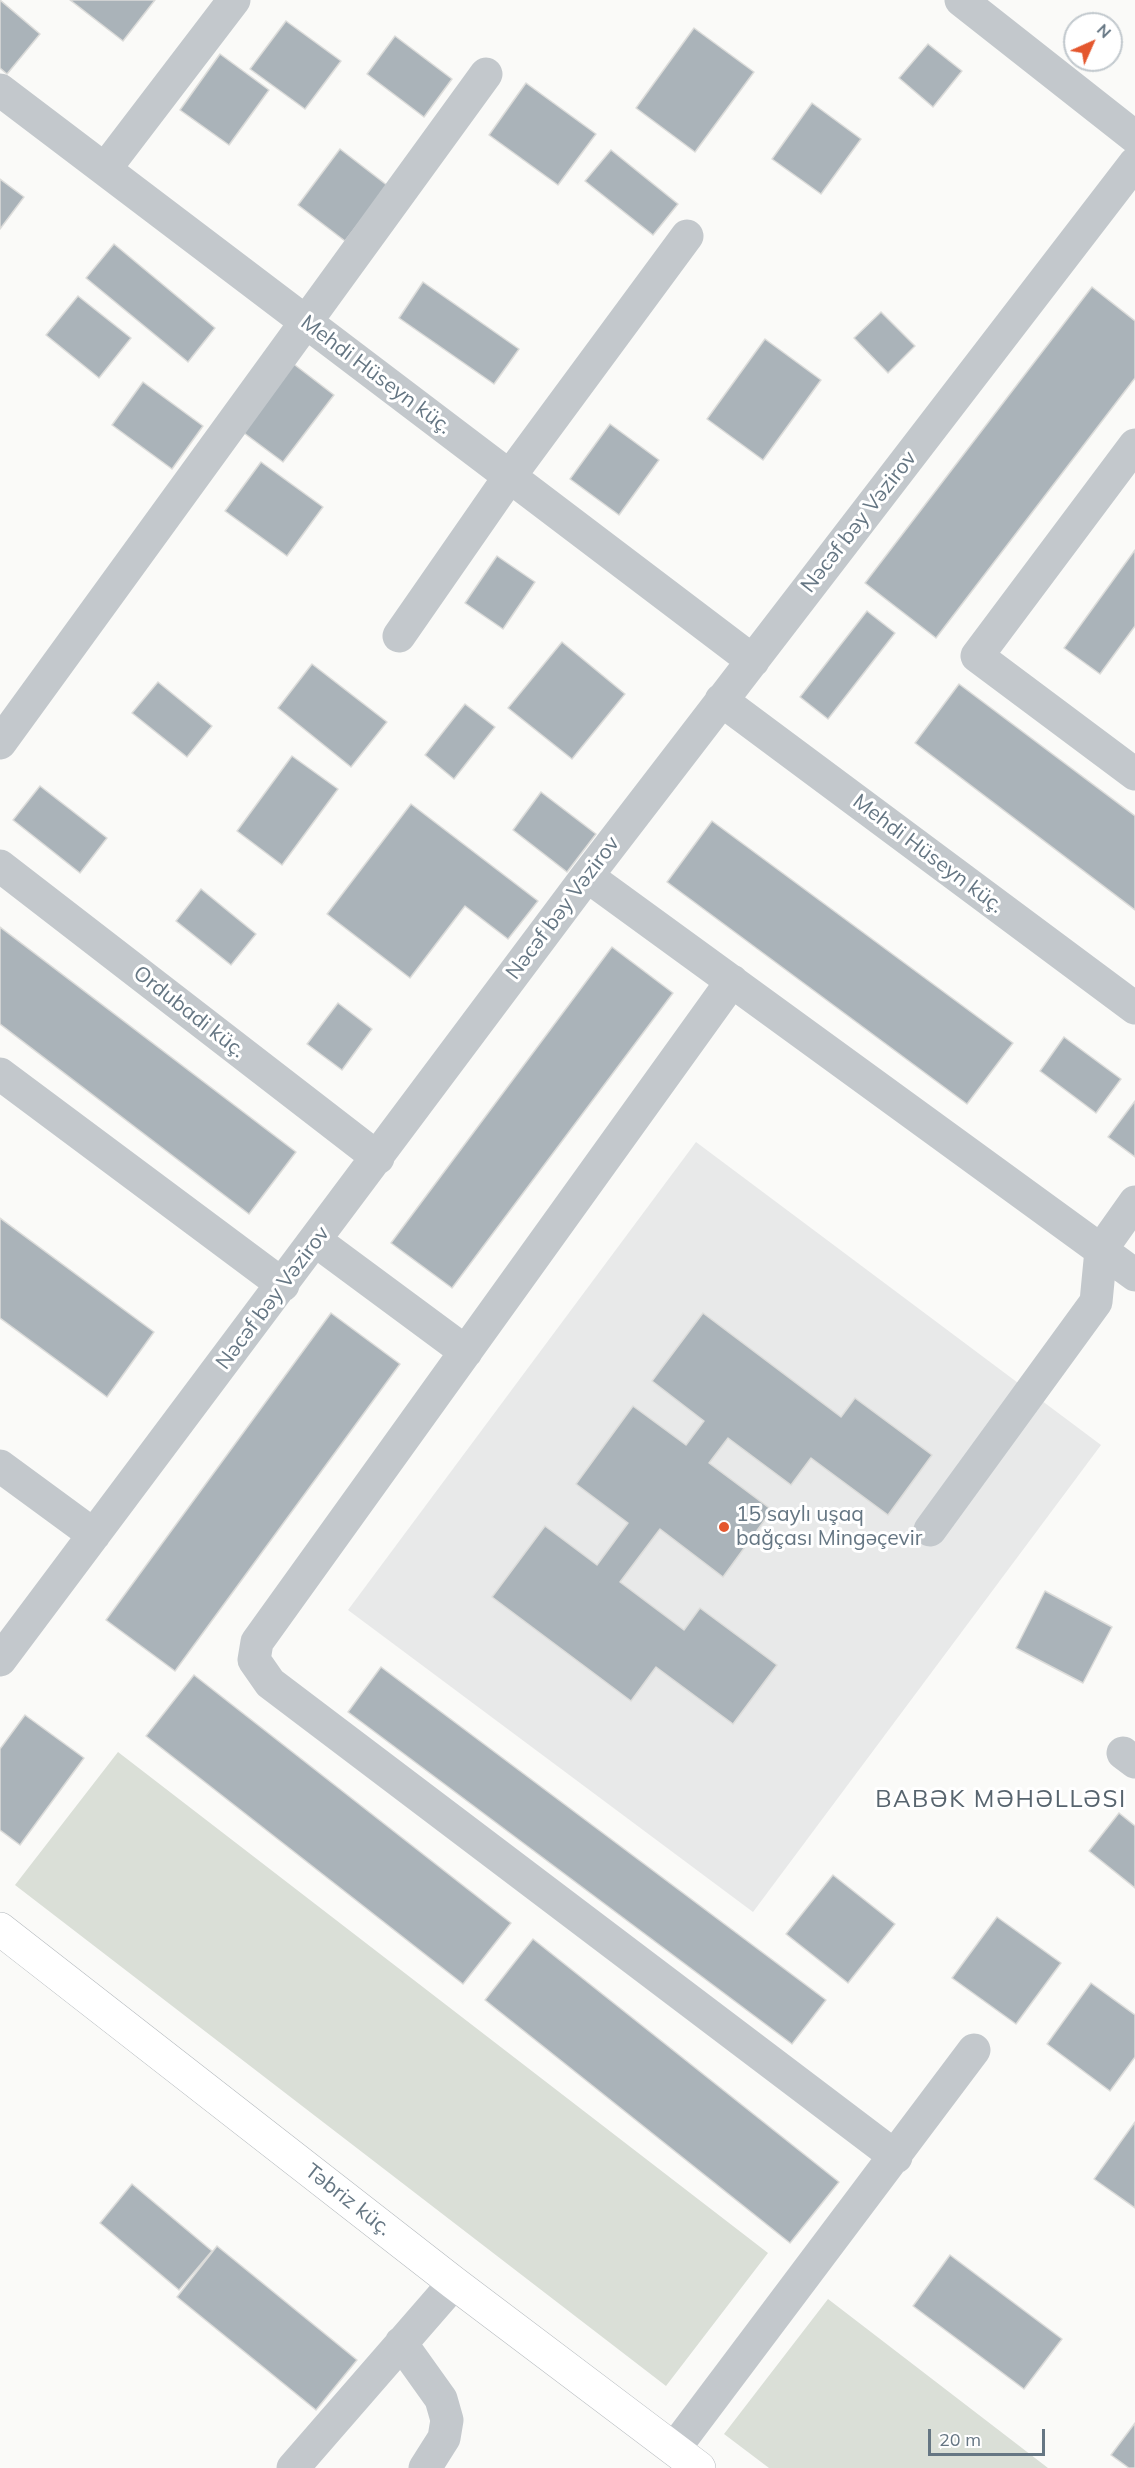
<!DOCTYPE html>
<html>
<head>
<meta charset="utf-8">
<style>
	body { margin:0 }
	#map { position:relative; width:1135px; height:2468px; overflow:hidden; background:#fafaf8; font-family:Mulish,sans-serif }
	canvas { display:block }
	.north { position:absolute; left:1063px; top:12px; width:60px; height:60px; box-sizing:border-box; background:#fff; border:2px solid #c1c8cd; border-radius:50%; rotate:45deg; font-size:16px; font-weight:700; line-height:24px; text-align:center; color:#657683 }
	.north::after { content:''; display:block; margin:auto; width:21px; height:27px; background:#e4572e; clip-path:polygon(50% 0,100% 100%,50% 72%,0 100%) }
	.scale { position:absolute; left:928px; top:2429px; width:117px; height:27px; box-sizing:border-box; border:3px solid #657683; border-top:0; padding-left:8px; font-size:18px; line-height:21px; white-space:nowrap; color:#657683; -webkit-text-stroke:4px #fff; paint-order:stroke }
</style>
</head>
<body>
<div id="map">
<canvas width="1135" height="2468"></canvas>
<div class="north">N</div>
<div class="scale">20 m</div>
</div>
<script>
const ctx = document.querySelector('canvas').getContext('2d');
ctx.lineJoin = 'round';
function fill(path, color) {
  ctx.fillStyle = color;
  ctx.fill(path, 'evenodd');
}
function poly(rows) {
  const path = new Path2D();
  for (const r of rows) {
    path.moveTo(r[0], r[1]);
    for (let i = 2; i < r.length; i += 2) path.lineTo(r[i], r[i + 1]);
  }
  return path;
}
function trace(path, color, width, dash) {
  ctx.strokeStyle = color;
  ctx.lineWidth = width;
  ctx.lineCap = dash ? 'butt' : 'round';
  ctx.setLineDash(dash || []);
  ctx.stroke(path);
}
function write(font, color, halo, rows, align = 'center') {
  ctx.font = font + ' Mulish,sans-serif';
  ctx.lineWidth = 6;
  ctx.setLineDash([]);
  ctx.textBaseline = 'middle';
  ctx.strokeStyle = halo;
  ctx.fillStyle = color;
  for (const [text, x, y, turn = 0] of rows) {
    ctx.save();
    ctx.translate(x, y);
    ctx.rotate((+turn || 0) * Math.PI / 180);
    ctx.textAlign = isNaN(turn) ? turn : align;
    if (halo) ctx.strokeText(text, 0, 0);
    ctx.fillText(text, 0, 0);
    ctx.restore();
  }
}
const built = poly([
	[696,1142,1101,1445,753,1912,348,1610]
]);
const green = poly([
	[118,1752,768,2253,666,2386,15,1885],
	[828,2299,1048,2468,769,2468,724,2434]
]);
const building = poly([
	[0,0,40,34,7,74,0,68,0,0],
	[70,0,155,0,123,41,70,0],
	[286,21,341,61,305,109,250,69,286,21],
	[694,28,754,72,695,152,636,108,694,28],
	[395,36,452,79,424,117,367,74,395,36],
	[928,44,962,71,933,107,899,78,928,44],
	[220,54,269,90,229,145,180,110,220,54],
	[526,83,596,134,558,185,489,135,526,83],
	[812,103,861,139,821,194,772,159,812,103],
	[340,149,388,186,345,241,298,205,340,149],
	[611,150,678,204,653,235,585,181,611,150],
	[0,179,24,197,0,229,0,179],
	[114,244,215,328,188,362,86,278,114,244],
	[423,282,519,349,494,384,399,318,423,282],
	[1092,287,1135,321,1135,378,936,638,865,583,1092,287],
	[78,296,131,338,99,378,46,335,78,296],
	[881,312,915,346,888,373,854,338,881,312],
	[765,339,821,380,763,460,707,419,765,339],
	[291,362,334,395,283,462,240,430,291,362],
	[143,382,203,426,172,469,112,425,143,382],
	[610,424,659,460,619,515,570,479,610,424],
	[261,462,323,507,287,556,225,511,261,462],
	[1135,550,1135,626,1100,674,1064,648,1135,550],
	[497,556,535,582,503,629,465,603,497,556],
	[867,611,895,633,828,719,800,697,867,611],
	[562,642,625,694,572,759,508,708,562,642],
	[312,664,387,722,351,767,278,708,312,664],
	[158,682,212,726,187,757,132,713,158,682],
	[959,684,1135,816,1135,910,915,743,959,684],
	[465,704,495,727,454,779,425,755,465,704],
	[292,756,338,789,282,865,237,831,292,756],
	[40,786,107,838,80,873,13,820,40,786],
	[541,792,596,834,567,872,513,830,541,792],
	[411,804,538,901,508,939,465,906,410,978,327,914,411,804],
	[712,821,1013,1043,967,1104,667,882,712,821],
	[201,889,256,934,231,965,176,921,201,889],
	[0,927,296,1152,249,1214,0,1024,0,927],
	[612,947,673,993,452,1288,391,1243,612,947],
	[338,1003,372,1029,342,1070,307,1044,338,1003],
	[1064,1037,1121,1079,1096,1113,1040,1071,1064,1037],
	[1135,1101,1135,1157,1108,1137,1135,1101],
	[0,1218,154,1332,107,1397,0,1318,0,1218],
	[331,1313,400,1364,175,1671,106,1620,331,1313],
	[703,1313,841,1417,855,1398,932,1455,888,1515,811,1458,791,1485,728,1438,709,1463,772,1510,723,1577,660,1529,620,1582,684,1630,700,1608,777,1665,733,1724,656,1667,631,1701,492,1597,545,1526,597,1565,628,1523,576,1484,633,1406,686,1445,704,1421,652,1381,703,1313],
	[1045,1591,1112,1627,1083,1683,1016,1648,1045,1591],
	[381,1667,826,2000,792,2044,348,1712,381,1667],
	[194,1675,511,1923,463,1984,146,1736,194,1675],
	[25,1715,84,1758,20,1845,0,1830,0,1749,25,1715],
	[1119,1813,1135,1826,1135,1888,1089,1851,1119,1813],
	[833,1875,895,1924,848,1983,786,1934,833,1875],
	[997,1917,1061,1963,1016,2024,952,1978,997,1917],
	[533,1939,839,2182,790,2243,485,2000,533,1939],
	[1091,1983,1135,2015,1135,2057,1110,2091,1047,2044,1091,1983],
	[1135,2122,1135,2208,1094,2179,1135,2122],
	[132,2184,212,2251,179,2290,100,2223,132,2184],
	[217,2246,357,2360,316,2410,177,2297,217,2246],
	[950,2255,1062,2339,1024,2389,913,2306,950,2255],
	[1135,2423,1135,2468,1129,2468,1111,2455,1135,2423]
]);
const minor = poly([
	[961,0,1135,137],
	[0,90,753,661],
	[105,169,234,0],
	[1135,445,977,656,1135,774],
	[399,636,510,476,687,236],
	[721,700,1135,1008],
	[0,743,486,74],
	[0,866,378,1158],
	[587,876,1135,1275],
	[732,981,257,1642,254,1660,270,1683,896,2157],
	[0,1074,283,1285],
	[316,1241,466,1352],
	[0,1466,94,1535],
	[930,1530,1096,1302,1101,1250,1135,1202],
	[0,1660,587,876,1135,163],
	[1123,1753,1135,1762],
	[401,2343,441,2399,447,2420,444,2438,425,2468],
	[674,2449,974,2050],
	[293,2468,454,2283]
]);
const major = poly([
	[0,1929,454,2283,699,2468]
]);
const markers = [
	[724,1527,6,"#e4572e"]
];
const streetNames = [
	["Mehdi Hüseyn küç.",376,375,37],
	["Nəcəf bəy Vəzirov",859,522,-52],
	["Mehdi Hüseyn küç.",928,854,37],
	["Nəcəf bəy Vəzirov",563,908,-53],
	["Ordubadi küç.",189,1012,38],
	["Nəcəf bəy Vəzirov",273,1298,-53],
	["Təbriz küç.",348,2200,38]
];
const poiNames = [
	["15 saylı uşaq",736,1515],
	["bağçası Mingəçevir",736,1539]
];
const quarterNames = [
	["BABƏK MƏHƏLLƏSI",1001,1800]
];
fill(built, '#e8e9e9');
fill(green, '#dadfd7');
fill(building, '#aab3b9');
trace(building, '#dcdcda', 1.5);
trace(major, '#b5babe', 34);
trace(minor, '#c3c8cc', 33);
trace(major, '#fff', 33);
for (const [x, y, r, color] of markers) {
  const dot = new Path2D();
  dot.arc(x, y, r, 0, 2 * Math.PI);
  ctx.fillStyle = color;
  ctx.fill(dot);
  trace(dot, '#fff', 2);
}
write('21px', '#657683', '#fff', streetNames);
write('21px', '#657683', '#fff', poiNames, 'left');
ctx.letterSpacing = '1.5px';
write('24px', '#57646e', '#fff', quarterNames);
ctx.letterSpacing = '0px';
</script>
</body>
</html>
